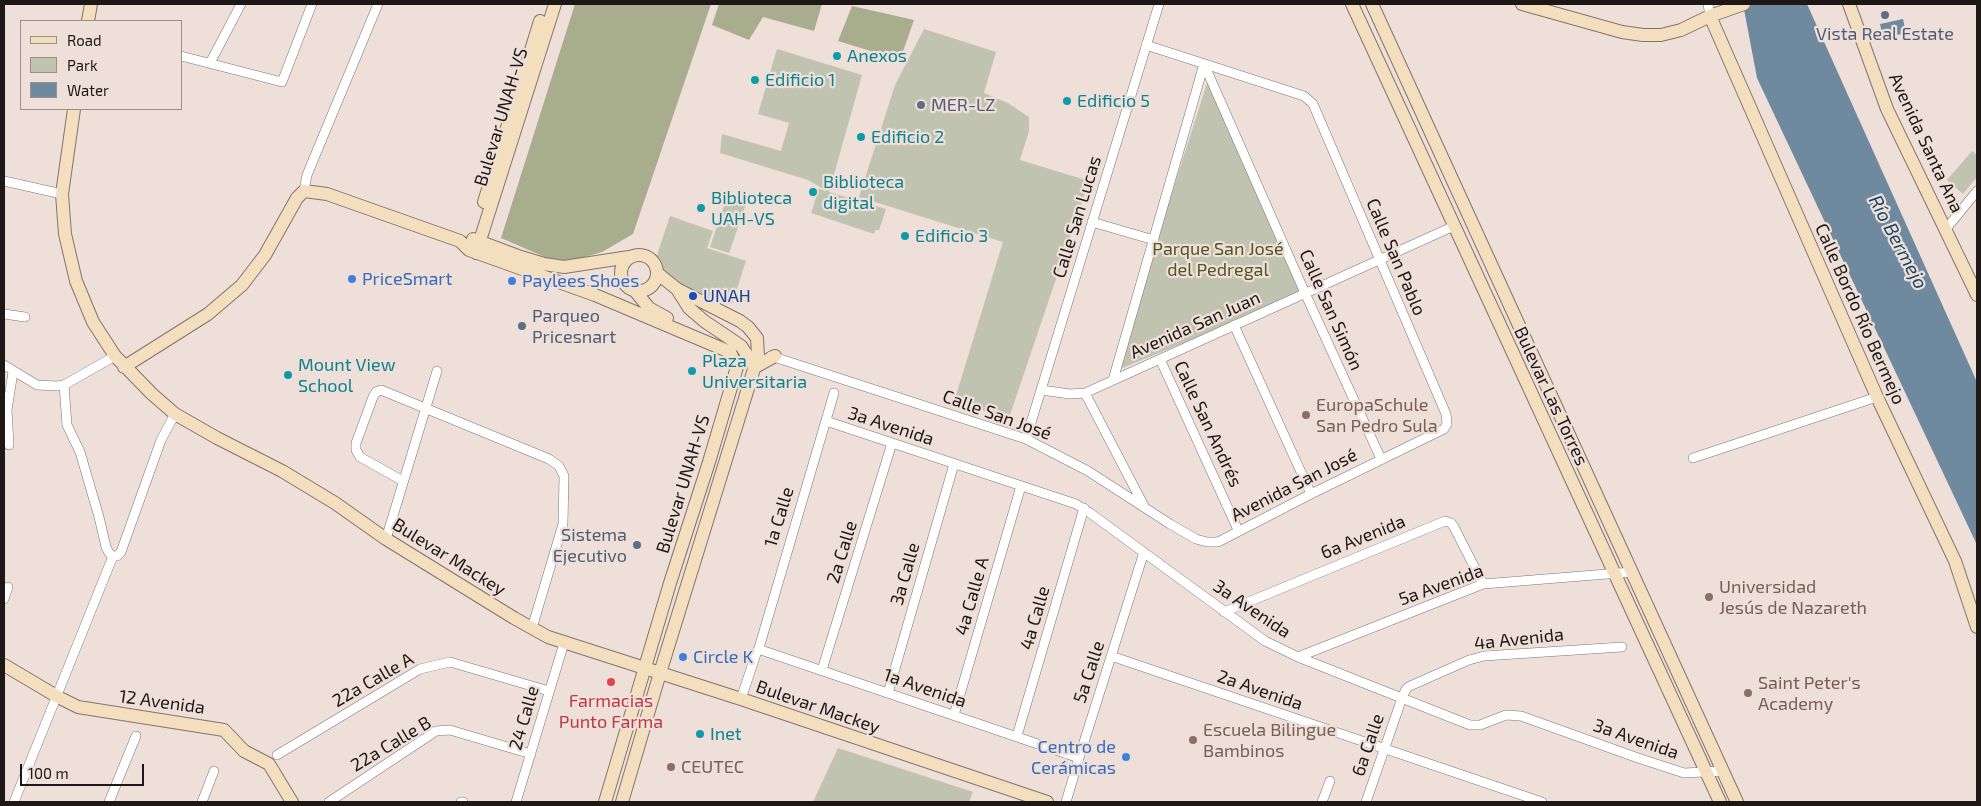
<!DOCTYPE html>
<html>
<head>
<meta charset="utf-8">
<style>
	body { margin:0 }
	#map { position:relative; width:1981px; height:806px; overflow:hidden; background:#eedfd8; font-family:"Exo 2",sans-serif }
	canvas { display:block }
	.frame { position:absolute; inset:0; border:5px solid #1d1815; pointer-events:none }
	.legend { position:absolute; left:20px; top:20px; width:162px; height:90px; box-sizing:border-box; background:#eedfd8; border:1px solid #9a8f8a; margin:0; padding:6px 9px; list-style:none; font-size:15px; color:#1d1815 }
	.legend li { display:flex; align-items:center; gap:10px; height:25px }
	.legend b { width:25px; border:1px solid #9a8f8a }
	.scale { position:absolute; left:20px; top:764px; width:124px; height:22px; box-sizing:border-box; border:2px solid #1d1815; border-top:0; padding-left:6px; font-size:15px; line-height:18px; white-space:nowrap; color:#1d1815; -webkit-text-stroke:4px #eedfd8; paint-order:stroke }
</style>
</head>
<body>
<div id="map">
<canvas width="1981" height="806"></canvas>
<div class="frame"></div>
<ul class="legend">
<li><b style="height:6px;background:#f3debd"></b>Road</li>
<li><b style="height:14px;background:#c0c3af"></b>Park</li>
<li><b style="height:14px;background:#6f899f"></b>Water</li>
</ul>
<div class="scale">100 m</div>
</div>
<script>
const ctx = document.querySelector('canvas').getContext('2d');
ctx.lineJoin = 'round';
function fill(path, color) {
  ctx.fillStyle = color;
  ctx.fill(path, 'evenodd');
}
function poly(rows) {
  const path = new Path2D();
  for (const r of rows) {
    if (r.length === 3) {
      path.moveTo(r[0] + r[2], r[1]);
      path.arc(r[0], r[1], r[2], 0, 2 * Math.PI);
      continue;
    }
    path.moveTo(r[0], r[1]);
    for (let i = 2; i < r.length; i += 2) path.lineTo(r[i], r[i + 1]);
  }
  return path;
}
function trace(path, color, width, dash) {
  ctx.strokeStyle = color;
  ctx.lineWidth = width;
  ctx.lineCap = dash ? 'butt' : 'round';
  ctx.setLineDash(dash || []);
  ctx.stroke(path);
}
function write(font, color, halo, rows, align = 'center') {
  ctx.font = font + ' "Exo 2",sans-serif';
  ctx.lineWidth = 4.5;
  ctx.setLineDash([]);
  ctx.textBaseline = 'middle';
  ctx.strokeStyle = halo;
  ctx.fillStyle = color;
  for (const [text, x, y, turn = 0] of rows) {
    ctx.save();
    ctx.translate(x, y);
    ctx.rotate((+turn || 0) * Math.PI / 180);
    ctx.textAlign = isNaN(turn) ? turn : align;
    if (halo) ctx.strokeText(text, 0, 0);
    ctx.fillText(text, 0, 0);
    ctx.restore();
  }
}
const green = poly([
	[924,29,996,52,984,93,1008,103,1029,117,1029,131,1020,160,1089,181,1009,418,954,402,1003,242,859,197,895,85],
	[777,49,862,75,829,192,886,209,879,230,875,230,874,234,811,213,819,189,827,191,808,180,720,153,722,134,781,151,789,123,758,114],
	[1209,77,1305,293,1115,371],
	[1972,151,1977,155,1977,177,1963,194,1947,180],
	[727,197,746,204,729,253,710,247],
	[670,216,713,231,707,248,746,261,732,304,650,276],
	[838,748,973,792,969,802,813,802]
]);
const forest = poly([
	[575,4,711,4,633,234,602,252,581,258,554,261,501,238],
	[719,4,822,4,814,31,763,17,749,40,712,25],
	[852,6,914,20,900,60,838,41]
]);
const water = poly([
	[1743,4,1807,4,1977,382,1977,545,1757,78],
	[1903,19,1906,33,1883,38,1880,24]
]);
const street = poly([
	[1708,4,1710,16],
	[181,56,282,82,312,4],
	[210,63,241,4],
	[1204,64,1305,293,1381,459],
	[4,181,62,194],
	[304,191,307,175,378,4],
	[1092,222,1154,240],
	[1946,229,1977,191],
	[4,314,25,317],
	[1234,325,1311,494],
	[771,356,1026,439,1088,471,1170,524,1196,539,1207,542,1218,542,1311,494,1444,429,1447,424,1446,414,1313,104,1304,96,1146,45],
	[1160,359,1238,530],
	[4,365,37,385,57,386,64,385,115,356],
	[1113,380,1204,64],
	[64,385,67,425,80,452,99,517,106,547,109,553,113,556,117,556,121,552,161,440,175,414],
	[1041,390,1070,394,1085,393,1454,226],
	[834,393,759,648,761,650,1079,758],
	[1085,393,1144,506],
	[826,421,1076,504,1090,513,1265,641,1298,657,1470,725,1480,725,1506,715,1521,716,1638,758,1684,773,1724,771],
	[1026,439,1159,4],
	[9,445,7,410,13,372],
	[1693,458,1877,397],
	[403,481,360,457,356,450,356,443,373,397,376,392,381,390,549,459,559,466,564,476,563,524,532,628],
	[386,539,437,371],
	[4,599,8,587],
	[1224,612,1445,521,1451,523,1454,527,1483,584],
	[1111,656,1542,802],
	[1298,657,1483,584,1632,572],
	[822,670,892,443],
	[888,693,954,464],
	[741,699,757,651],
	[954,715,1021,486],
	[1017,736,1084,508],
	[277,755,420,669,450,662,549,691],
	[14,802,113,556],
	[109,802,136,736],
	[202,802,214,771],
	[329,802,436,731,450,730,531,754],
	[461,802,463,802],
	[516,802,564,643],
	[1066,802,1079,758,1144,552],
	[1322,802,1330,781],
	[1366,802,1402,698,1406,689,1410,686,1469,660,1484,656,1622,647]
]);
const secondary = poly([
	[1352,4,1720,802],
	[1372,4,1737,802],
	[1522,4,1622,32,1643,35,1661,35,1681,30,1710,16,1744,4],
	[1849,4,1887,109,1977,295],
	[1710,16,1877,397,1955,561,1977,627],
	[88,21,91,4],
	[74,109,62,194,65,234,76,281,93,322,115,356,152,394,175,414,217,438,282,471,335,503,386,539,514,618,548,637,741,699,1047,802],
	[484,202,540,21],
	[473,239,521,257,544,264,564,267,629,257],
	[476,253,555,4],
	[639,273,18],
	[657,273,677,289,689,308,704,321,741,346,755,367],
	[635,291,649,308,667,318],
	[124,367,208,314,242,285,265,255,297,198,304,191,327,194,460,241,469,250,595,295,730,352,737,367,709,462,670,583,605,802],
	[755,367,775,356],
	[4,665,58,697,78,707,224,730,244,751,269,764,292,802],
	[622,802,660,673,758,356,757,338,748,327,740,321,677,289]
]);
const markers = [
	[1885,15,5,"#5c6f8a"],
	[837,56,5,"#0f9aa8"],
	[755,80,5,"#0f9aa8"],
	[1067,101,5,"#0f9aa8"],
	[921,105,5,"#5c6f8a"],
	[861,137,5,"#0f9aa8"],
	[813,192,5,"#0f9aa8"],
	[701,208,5,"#0f9aa8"],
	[905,236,5,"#0f9aa8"],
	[352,279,5,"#3f7fe0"],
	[512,281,5,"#3f7fe0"],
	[693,296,5,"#1a4fb4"],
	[522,326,5,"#5c6f8a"],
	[692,371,5,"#0f9aa8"],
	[288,375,5,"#0f9aa8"],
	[1306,415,5,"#8d6e63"],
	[637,545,5,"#5c6f8a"],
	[1709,597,5,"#8d6e63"],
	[683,657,5,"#3f7fe0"],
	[611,682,5,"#e0444e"],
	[1748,693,5,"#8d6e63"],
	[700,734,5,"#0f9aa8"],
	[1193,740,5,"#8d6e63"],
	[1126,757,5,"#3f7fe0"],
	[671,767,5,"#8d6e63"]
];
const serviceNames = [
	["Vista Real Estate",1885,34,"center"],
	["MER-LZ",931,105],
	["Parqueo",532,316],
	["Pricesnart",532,337],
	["Sistema",627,535,"right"],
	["Ejecutivo",627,556,"right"]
];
const cultureNames = [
	["Anexos",847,56],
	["Edificio 1",765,80],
	["Edificio 5",1077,101],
	["Edificio 2",871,137],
	["Biblioteca",823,182],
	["digital",823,203],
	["Biblioteca",711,198],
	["UAH-VS",711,219],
	["Edificio 3",915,236],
	["Plaza",702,361],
	["Universitaria",702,382],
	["Mount View",298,365],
	["School",298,386],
	["Inet",710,734]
];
const streetNames = [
	["Bulevar UNAH-VS",501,117,-73],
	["Avenida Santa Ana",1926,143,65],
	["Calle San Lucas",1077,217,-73],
	["Calle San Pablo",1396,257,67],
	["Calle San Simón",1331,310,66],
	["Calle Bordo Río Bermejo",1860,314,66],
	["Avenida San Juan",1195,325,-24],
	["Bulevar Las Torres",1551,396,65],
	["Calle San José",997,415,20],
	["Calle San Andrés",1208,424,65],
	["3a Avenida",891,426,18],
	["Bulevar UNAH-VS",683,484,-73],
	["Avenida San José",1294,485,-27],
	["1a Calle",779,517,-73],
	["6a Avenida",1363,537,-22],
	["2a Calle",842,552,-73],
	["Bulevar Mackey",449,557,32],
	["3a Calle",905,574,-74],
	["5a Avenida",1441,585,-20],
	["4a Calle A",972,596,-74],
	["3a Avenida",1252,609,34],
	["4a Calle",1035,618,-74],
	["4a Avenida",1519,639,-6],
	["5a Calle",1089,672,-72],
	["22a Calle A",373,680,-30],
	["1a Avenida",925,688,19],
	["2a Avenida",1260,690,19],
	["12 Avenida",162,702,8],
	["Bulevar Mackey",818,707,19],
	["24 Calle",524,718,-74],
	["3a Avenida",1636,739,19],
	["22a Calle B",391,744,-31],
	["6a Calle",1368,745,-71]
];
const parkNames = [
	["Parque San José",1218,249],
	["del Pedregal",1218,270]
];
const shopNames = [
	["PriceSmart",362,279],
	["Paylees Shoes",522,281],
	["Circle K",693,657],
	["Centro de",1116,747,"right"],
	["Cerámicas",1116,768,"right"]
];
const transitNames = [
	["UNAH",703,296]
];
const educationNames = [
	["EuropaSchule",1316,405],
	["San Pedro Sula",1316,426],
	["Universidad",1719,587],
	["Jesús de Nazareth",1719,608],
	["Saint Peter's",1758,683],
	["Academy",1758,704],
	["Escuela Bilingue",1203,730],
	["Bambinos",1203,751],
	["CEUTEC",681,767]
];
const healthNames = [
	["Farmacias",611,701],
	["Punto Farma",611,722]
];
const waterNames = [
	["Río Bermejo",1898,242,62]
];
fill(green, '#c0c3af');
fill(forest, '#a8ad8d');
fill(water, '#6f899f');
trace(street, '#82756e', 10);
trace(secondary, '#82756e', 14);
trace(street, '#fff', 9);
trace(secondary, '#f3debd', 12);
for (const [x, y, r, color] of markers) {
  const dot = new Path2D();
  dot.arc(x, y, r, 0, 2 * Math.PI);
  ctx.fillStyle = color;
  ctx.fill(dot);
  trace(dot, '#eedfd8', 2);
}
write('18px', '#4e5e75', '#eedfd8', serviceNames, 'left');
write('18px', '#0d838f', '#eedfd8', cultureNames, 'left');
write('18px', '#1d1815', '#eedfd8', streetNames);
write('18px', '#515622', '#eedfd8', parkNames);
write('18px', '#366cbe', '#eedfd8', shopNames, 'left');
write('18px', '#164399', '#eedfd8', transitNames, 'left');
write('18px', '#785e54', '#eedfd8', educationNames, 'left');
write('18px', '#be3a42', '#eedfd8', healthNames);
write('italic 19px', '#184566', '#eedfd8', waterNames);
</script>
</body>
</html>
